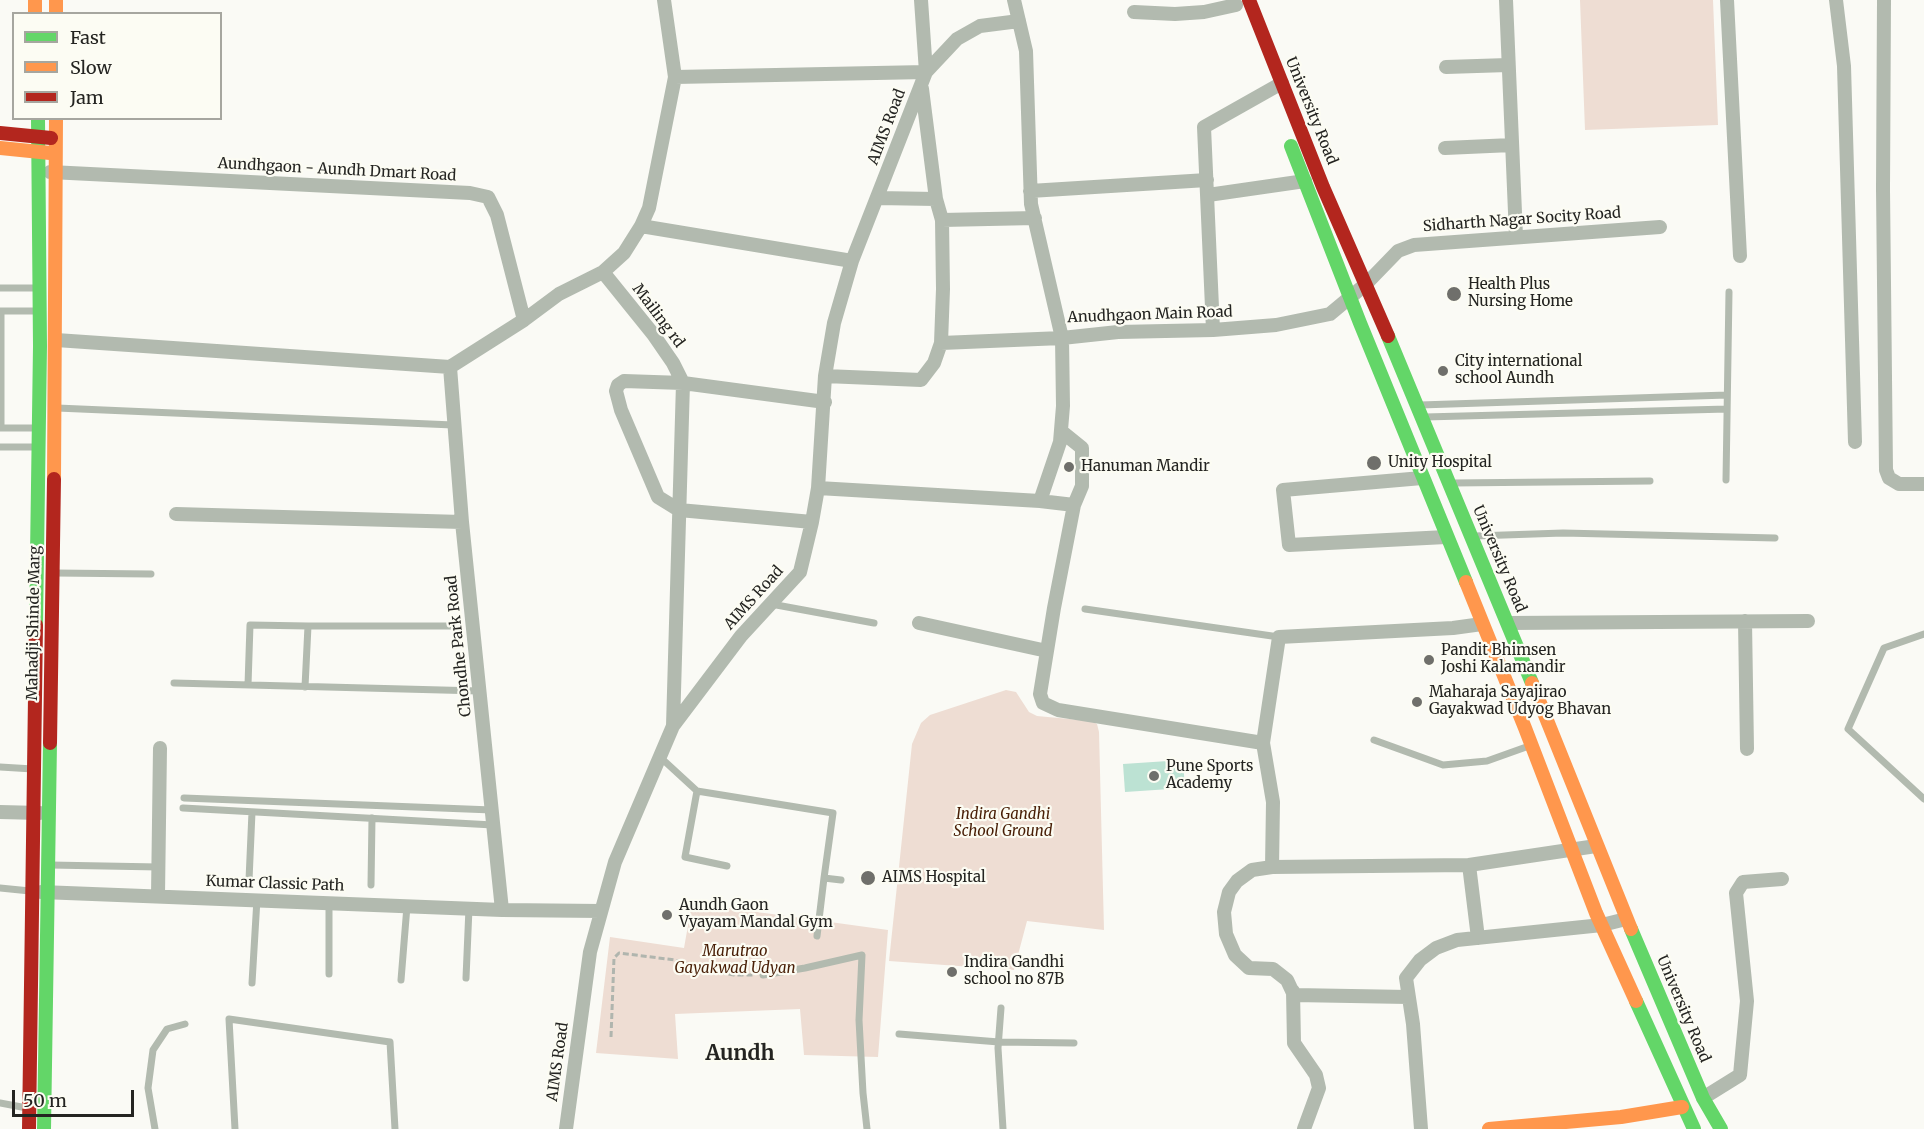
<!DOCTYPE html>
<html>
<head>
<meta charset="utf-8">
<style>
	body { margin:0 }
	#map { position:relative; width:1924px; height:1129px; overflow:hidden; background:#fafaf5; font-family:Merriweather,serif }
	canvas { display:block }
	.legend { position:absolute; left:12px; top:12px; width:210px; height:108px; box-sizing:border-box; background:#fcfcf3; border:2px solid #a6a69f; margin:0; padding:8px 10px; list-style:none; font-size:18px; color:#242421 }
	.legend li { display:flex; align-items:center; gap:12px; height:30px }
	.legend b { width:30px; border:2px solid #a6a69f }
	.scale { position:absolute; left:12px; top:1090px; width:122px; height:27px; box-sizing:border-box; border:3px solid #242421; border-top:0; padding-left:8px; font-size:18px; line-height:21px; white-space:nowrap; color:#242421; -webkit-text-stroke:4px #fcfcf3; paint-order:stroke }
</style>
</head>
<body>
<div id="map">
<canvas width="1924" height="1129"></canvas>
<ul class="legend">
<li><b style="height:8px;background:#63d668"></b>Fast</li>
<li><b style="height:8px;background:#ff974d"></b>Slow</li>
<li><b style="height:8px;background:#b3261e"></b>Jam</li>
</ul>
<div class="scale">50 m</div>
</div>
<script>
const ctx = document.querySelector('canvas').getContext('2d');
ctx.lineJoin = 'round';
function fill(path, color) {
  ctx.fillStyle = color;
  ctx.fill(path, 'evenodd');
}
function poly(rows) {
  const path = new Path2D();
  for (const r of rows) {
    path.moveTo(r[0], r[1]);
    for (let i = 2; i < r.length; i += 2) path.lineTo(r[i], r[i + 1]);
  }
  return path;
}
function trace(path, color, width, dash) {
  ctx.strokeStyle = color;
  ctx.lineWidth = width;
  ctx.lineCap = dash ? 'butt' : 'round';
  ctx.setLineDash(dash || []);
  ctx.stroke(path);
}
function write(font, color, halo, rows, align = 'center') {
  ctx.font = font + ' Merriweather,serif';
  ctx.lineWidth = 4.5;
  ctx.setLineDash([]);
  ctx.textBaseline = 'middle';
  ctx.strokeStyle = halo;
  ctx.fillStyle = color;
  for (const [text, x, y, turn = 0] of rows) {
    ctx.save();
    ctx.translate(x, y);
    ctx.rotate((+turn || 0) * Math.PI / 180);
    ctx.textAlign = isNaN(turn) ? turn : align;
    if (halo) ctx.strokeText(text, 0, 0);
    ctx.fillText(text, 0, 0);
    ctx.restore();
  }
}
const green = poly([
	[1580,0,1713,0,1718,125,1585,130],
	[1006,690,1016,692,1029,712,1037,716,1091,721,1097,724,1099,732,1104,930,1027,921,1014,970,889,961,912,744,921,723,930,715],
	[692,903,888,930,878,1057,804,1055,800,1009,675,1014,678,1059,596,1053,610,937,684,948]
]);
const water = poly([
	[1183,760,1185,788,1125,792,1123,764]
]);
const path = poly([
	[611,1037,614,958,619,953,675,960,712,971,734,975,753,975]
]);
const lane = poly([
	[0,288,36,288],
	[1420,405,1727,395],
	[57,408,453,425],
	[1425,417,1727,409],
	[0,428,36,428],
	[1,428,1,311,37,311],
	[0,447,36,447],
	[1726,480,1729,292],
	[1453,483,1650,481],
	[1475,536,1563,533,1775,538],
	[54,573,151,574],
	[771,604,874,623],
	[1085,609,1279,637],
	[1924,634,1884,648,1848,729,1924,799],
	[174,683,480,691],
	[248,685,250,625,308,626],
	[305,687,308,626,452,626],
	[1374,740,1443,765,1487,761,1529,746],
	[660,757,697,791,833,813,824,878,841,880],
	[0,767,33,769],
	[697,791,685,857,727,866],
	[184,798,492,810],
	[183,808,493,825],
	[50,865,159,867],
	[249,880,252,812],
	[371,885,372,818],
	[0,888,30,891],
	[329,902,329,974],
	[817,936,824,878],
	[763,975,805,968,862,955,859,1020,863,1093,867,1129],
	[466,978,469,908],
	[401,980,407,906],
	[252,983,257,899],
	[1001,1008,998,1048,1003,1129],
	[899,1034,999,1042,1074,1043],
	[0,1103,27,1108],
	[155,1129,148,1088,153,1050,167,1029,185,1024],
	[235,1129,229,1019,390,1042,395,1129]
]);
const street = poly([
	[1506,0,1516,236],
	[1727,0,1740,256],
	[1836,0,1844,66,1855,442],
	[1884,0,1883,189,1886,470,1889,478,1899,484,1924,484],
	[1134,12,1175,14,1204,12,1236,5],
	[1446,67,1508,65],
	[675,77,926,72,957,39,980,26,1019,21],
	[1445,148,1512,145],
	[50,172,470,193,488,197,497,215,524,320],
	[1030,191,1207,180],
	[1208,195,1305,181],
	[877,198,936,199],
	[942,220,1035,218],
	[641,226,852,261],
	[603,272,653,334,673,363,683,383,673,726],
	[1213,330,1204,127,1282,83],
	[56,340,450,367],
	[941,343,1062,338,1118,332,1213,330,1276,325,1330,314,1366,284,1398,251,1414,245,1660,227],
	[825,376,921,380,934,363,941,343,943,289,942,220,936,199,922,89],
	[1061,431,1082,448,1082,486,1074,505],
	[1422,478,1283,490,1289,545,1446,537],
	[818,488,1040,501,1060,442,1063,406,1062,338,1031,204,1026,51,1014,0],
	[1040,501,1074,505,1054,608,1040,694,1043,703,1058,710,1263,743,1279,637,1453,628,1482,624],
	[176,514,462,522],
	[812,522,679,510,658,497,621,410,616,391,618,385,624,381,683,383,825,402],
	[1745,621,1747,749],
	[919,623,1047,651],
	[1508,623,1808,621],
	[1263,743,1273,802,1272,867],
	[0,812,40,813],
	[41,892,502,910,601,911],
	[158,895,160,748],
	[502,910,462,522,450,367,524,320,559,294,603,272,624,253,641,226,649,208,675,77,664,0],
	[1478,938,1469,865,1596,846],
	[1293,991,1294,1043,1316,1075,1319,1088,1304,1129],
	[1408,997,1294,995,1287,980,1273,969,1249,968,1235,955,1226,934,1224,912,1229,892,1237,881,1252,870,1272,867,1469,865],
	[1703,1098,1740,1075,1747,1001,1736,893,1743,882,1782,879],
	[566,1129,590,952,615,862,673,726,741,636,800,572,812,522,818,488,825,376,834,323,852,261,926,72,921,0],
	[1421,1129,1413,1024,1406,978,1420,960,1436,948,1457,940,1602,925,1626,919]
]);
const fast = poly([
	[1291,146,1360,323,1466,582],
	[1388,336,1532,683],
	[36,625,40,346,38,118],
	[1631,929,1703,1098,1721,1129],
	[1636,1001,1694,1129],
	[44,1129,50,743]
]);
const slow = poly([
	[35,0,35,14],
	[56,0,56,14],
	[0,148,50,153],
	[54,479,56,118],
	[1466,582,1525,728,1596,913,1636,1001],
	[1532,683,1631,929],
	[1489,1129,1621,1117,1682,1107]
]);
const jam = poly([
	[1249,0,1323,187,1388,336],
	[0,133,51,138],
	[50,743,54,479],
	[29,1129,36,625]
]);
const markers = [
	[1454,294,8,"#6f6f6b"],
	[1443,371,6,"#6f6f6b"],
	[1374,463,8,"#6f6f6b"],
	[1069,467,6,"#6f6f6b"],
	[1429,660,6,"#6f6f6b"],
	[1417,702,6,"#6f6f6b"],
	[1154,776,6,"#6f6f6b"],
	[868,878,8,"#6f6f6b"],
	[667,915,6,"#6f6f6b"],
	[952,972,6,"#6f6f6b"]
];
const streetNames = [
	["University Road",1311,111,68],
	["AIMS Road",887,127,-69],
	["Aundhgaon - Aundh Dmart Road",337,170,3],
	["Sidharth Nagar Socity Road",1522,220,-4],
	["Anudhgaon Main Road",1150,315,-2],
	["Mailing rd",658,316,53],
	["University Road",1499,559,67],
	["AIMS Road",754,598,-48],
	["Mahadji Shinde Marg",34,623,-89],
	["Chondhe Park Road",459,646,-96],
	["Kumar Classic Path",275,884,2],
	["University Road",1683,1009,67],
	["AIMS Road",558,1062,-82]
];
const poiNames = [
	["Health Plus",1468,285],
	["Nursing Home",1468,302],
	["City international",1455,362],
	["school Aundh",1455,379],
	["Unity Hospital",1388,463],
	["Hanuman Mandir",1081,467],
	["Pandit Bhimsen",1441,651],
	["Joshi Kalamandir",1441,668],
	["Maharaja Sayajirao",1429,693],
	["Gayakwad Udyog Bhavan",1429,710],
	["Pune Sports",1166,767],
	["Academy",1166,784],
	["AIMS Hospital",882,878],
	["Aundh Gaon",679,906],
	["Vyayam Mandal Gym",679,923],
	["Indira Gandhi",964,963],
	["school no 87B",964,980]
];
const parkNames = [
	["Indira Gandhi",1003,815],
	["School Ground",1003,832],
	["Marutrao",735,952],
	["Gayakwad Udyan",735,969]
];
const districtNames = [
	["Aundh",740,1054]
];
fill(green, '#eeddd3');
fill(water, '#bce2d3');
trace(path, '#b0b5ae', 3, [6, 3]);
trace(lane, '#b2baaf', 7);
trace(street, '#b2baaf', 14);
trace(fast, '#63d668', 14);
trace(slow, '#ff974d', 14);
trace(jam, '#b3261e', 14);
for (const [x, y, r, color] of markers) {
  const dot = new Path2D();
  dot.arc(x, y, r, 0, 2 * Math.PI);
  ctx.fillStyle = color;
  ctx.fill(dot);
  trace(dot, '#fcfcf3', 2);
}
write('15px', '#242421', '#fcfcf3', streetNames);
write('15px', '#242421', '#fcfcf3', poiNames, 'left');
write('italic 15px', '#481e06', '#fcfcf3', parkNames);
write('bold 21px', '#242421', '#fcfcf3', districtNames);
</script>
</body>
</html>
